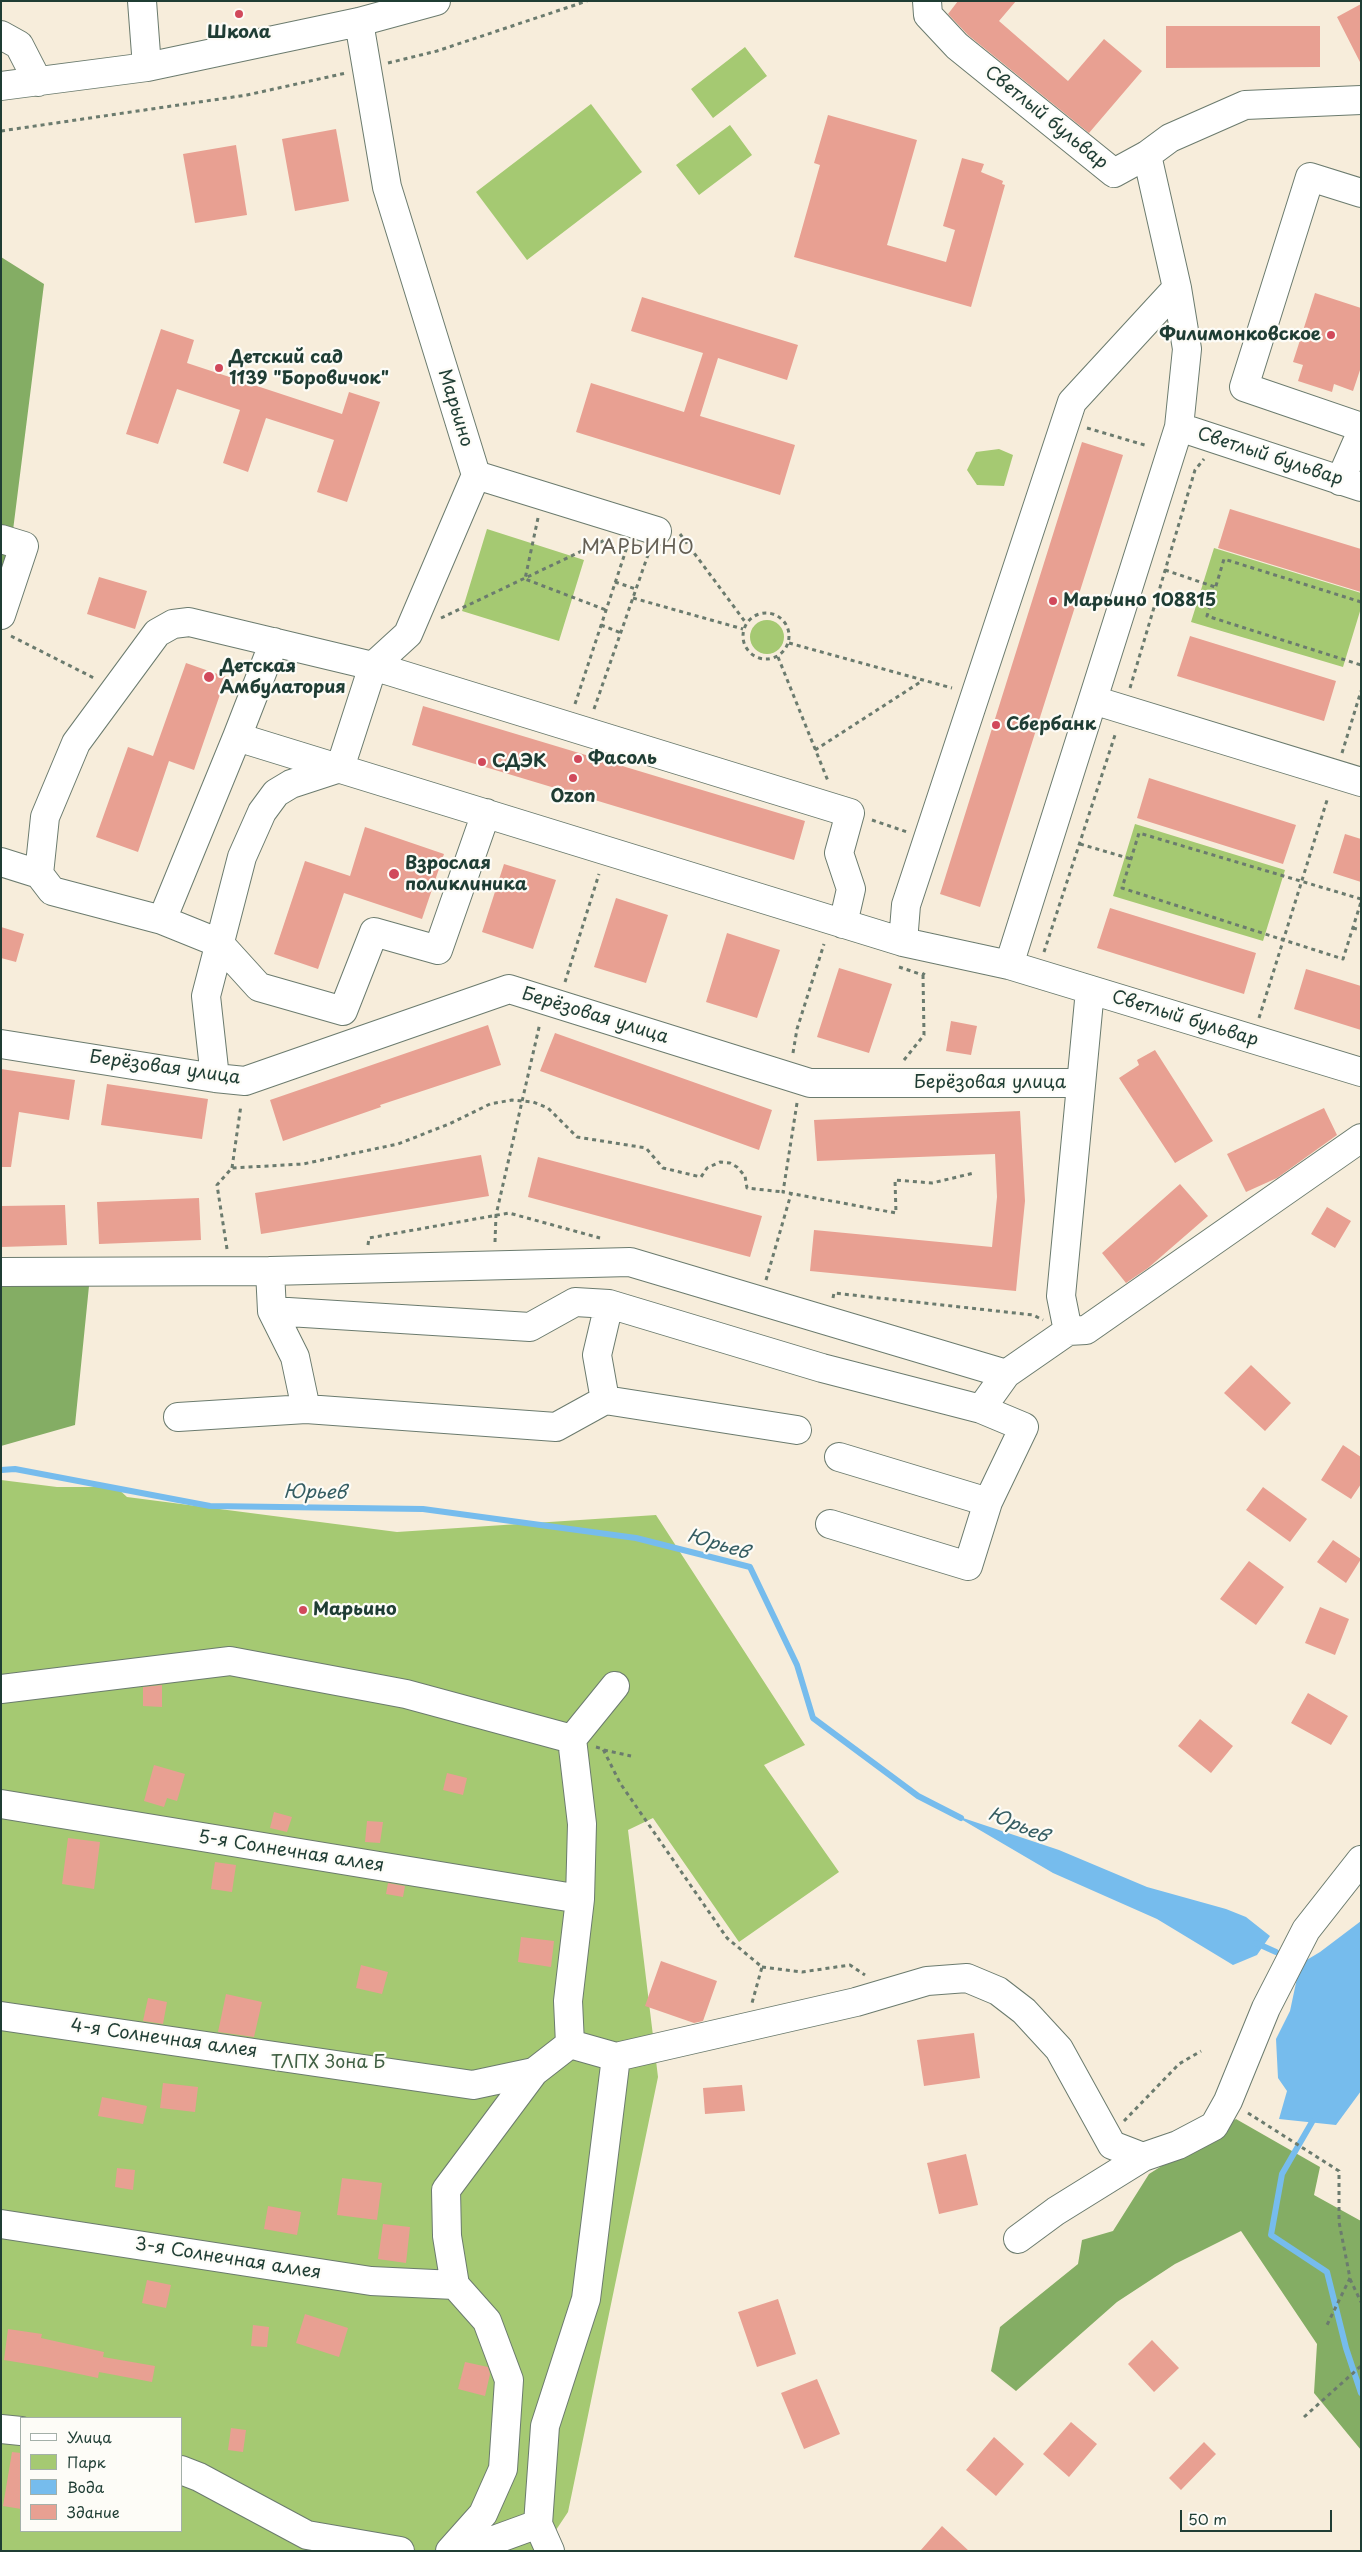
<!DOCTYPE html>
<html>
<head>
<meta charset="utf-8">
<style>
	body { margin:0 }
	#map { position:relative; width:1362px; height:2552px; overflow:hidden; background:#f7eddb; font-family:"Playpen Sans",sans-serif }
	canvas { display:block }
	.frame { position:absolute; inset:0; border:2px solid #1f3d34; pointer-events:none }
	.legend { position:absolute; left:20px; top:2417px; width:162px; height:115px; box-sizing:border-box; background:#fdfcf7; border:1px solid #a4b0a9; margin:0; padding:6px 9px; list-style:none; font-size:15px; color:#1f3d34 }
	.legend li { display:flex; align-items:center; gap:10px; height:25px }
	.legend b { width:25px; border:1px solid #a4b0a9 }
	.scale { position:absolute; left:1180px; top:2510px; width:152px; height:22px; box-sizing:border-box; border:2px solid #1f3d34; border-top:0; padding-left:6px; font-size:15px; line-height:18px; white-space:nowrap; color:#1f3d34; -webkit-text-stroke:4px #fdfcf7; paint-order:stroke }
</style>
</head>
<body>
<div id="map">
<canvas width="1362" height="2552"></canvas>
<div class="frame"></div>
<ul class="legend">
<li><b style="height:6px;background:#fff"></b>Улица</li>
<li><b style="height:14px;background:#a5c972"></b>Парк</li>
<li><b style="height:14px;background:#76bced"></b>Вода</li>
<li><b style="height:14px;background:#e8a092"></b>Здание</li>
</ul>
<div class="scale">50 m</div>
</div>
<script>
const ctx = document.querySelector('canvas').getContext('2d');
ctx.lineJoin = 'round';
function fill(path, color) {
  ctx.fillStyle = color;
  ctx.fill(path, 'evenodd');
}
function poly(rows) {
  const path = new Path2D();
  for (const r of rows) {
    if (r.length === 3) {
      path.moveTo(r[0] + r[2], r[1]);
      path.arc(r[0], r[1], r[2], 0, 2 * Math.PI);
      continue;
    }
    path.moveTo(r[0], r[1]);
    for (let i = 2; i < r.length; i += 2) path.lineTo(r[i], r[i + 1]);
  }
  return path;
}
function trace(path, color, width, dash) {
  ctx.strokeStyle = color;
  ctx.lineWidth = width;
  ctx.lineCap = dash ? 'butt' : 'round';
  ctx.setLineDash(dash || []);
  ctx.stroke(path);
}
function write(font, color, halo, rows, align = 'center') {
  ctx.font = font + ' "Playpen Sans",sans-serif';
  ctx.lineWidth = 4.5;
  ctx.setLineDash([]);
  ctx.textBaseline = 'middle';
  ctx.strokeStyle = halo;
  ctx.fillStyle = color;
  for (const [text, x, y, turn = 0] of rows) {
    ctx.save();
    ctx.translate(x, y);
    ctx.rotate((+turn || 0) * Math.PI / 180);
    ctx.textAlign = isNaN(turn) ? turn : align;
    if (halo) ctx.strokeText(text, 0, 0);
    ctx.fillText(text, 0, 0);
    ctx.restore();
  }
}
const green = poly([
	[745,47,767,76,713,118,691,89],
	[591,104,642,172,527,260,476,192],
	[730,125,752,155,699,195,676,165],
	[999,449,1013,455,1004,486,977,485,967,470,976,452],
	[487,529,584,560,559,641,462,611],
	[1214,548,1361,593,1361,608,1343,667,1191,622],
	[767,637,17],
	[1135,824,1285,870,1263,941,1113,896],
	[1,1480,57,1487,116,1487,127,1497,397,1532,656,1515,805,1745,764,1765,839,1872,739,1942,653,1818,628,1830,658,2077,568,2512,542,2551,1,2551],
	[21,2418,181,2418,181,2531,21,2531]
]);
const forest = poly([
	[1,257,44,284,9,562,1,581],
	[1,1265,91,1266,75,1425,1,1446],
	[1236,2119,1320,2167,1314,2195,1361,2221,1361,2450,1314,2393,1317,2344,1241,2231,1175,2264,1117,2302,1016,2391,991,2371,1000,2327,1078,2264,1082,2240,1113,2231,1149,2174]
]);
const water = poly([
	[954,1815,1059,1850,1147,1887,1226,1909,1246,1917,1270,1936,1257,1955,1233,1965,1157,1919,1053,1873],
	[1361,1921,1361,2091,1336,2125,1279,2119,1287,2091,1278,2078,1276,2039,1290,2011,1300,1964,1320,1952]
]);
const stream = poly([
	[1,1470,15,1469,210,1506,423,1509,636,1538,750,1567,797,1665,813,1718,918,1796,961,1818],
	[1256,1943,1276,1952],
	[1312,2122,1282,2174,1271,2235,1327,2272,1346,2348,1361,2393]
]);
const building = poly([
	[958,1,1016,1,999,21,1068,81,1104,39,1142,71,1089,133,968,35,948,14],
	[1361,4,1361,64,1337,17],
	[1166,26,1320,26,1320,67,1166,68],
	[828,115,917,140,887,245,946,262,955,230,943,226,962,158,984,164,981,172,1003,181,1002,184,1005,185,971,307,794,257,820,165,814,163],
	[336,129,349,201,295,211,282,139],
	[236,145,247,215,195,223,183,154],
	[1315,293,1361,308,1361,367,1353,391,1334,384,1332,392,1298,381,1303,365,1293,362],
	[642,297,798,345,787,380,718,358,700,416,795,445,780,495,576,432,591,383,684,412,703,353,631,331],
	[161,329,194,340,187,363,342,414,349,392,380,402,347,502,317,492,334,440,266,418,248,472,223,463,240,410,177,389,158,444,126,434],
	[1082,442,1123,455,980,907,940,894],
	[1230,509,1361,549,1361,592,1218,548],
	[99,577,147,591,135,629,87,614],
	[1190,636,1336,681,1324,721,1177,676],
	[186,663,226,677,194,770,169,761,138,852,96,837,128,747,153,756],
	[423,706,805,821,794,860,412,745],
	[1149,778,1296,825,1283,864,1137,818],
	[365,827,444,854,422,919,344,893,318,969,274,954,305,861,350,876],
	[1345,834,1361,839,1361,882,1333,873],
	[504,864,556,880,533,949,482,932],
	[616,898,668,915,646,983,594,967],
	[1110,908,1256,953,1244,994,1097,948],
	[1,927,24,934,16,962,1,958],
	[727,933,780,950,757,1018,706,1002],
	[839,968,892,984,869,1053,817,1037],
	[1306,969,1361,986,1361,1030,1294,1009],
	[951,1021,977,1026,971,1055,946,1051],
	[488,1025,501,1065,380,1105,381,1107,283,1141,270,1100],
	[555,1033,772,1110,759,1150,540,1071],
	[1155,1050,1213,1141,1175,1163,1119,1078,1139,1065,1137,1060],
	[1,1069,75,1080,69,1120,19,1112,11,1167,1,1167],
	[107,1084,208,1099,202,1139,101,1125],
	[1324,1108,1337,1135,1277,1178,1246,1192,1227,1154],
	[1020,1111,1025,1201,1016,1291,810,1271,814,1230,992,1247,997,1197,995,1154,817,1161,814,1120],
	[481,1155,489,1196,261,1234,255,1193],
	[538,1157,762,1216,750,1257,528,1197],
	[1180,1184,1208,1216,1148,1268,1126,1283,1102,1253],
	[199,1198,201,1240,99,1244,97,1202],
	[65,1205,67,1245,1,1247,1,1206],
	[1327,1207,1351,1221,1335,1248,1311,1234],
	[1251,1365,1291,1403,1265,1431,1224,1393],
	[1343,1445,1361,1457,1361,1484,1351,1499,1321,1480],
	[1263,1487,1307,1519,1290,1542,1246,1510],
	[1333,1540,1361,1559,1346,1583,1317,1562],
	[1249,1561,1284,1587,1256,1625,1220,1599],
	[1320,1607,1349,1619,1335,1655,1305,1643],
	[162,1685,162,1707,143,1706,143,1687],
	[1308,1693,1348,1716,1331,1745,1291,1723],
	[1200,1719,1233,1746,1211,1773,1178,1746],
	[154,1765,185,1774,177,1801,167,1798,164,1807,144,1801],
	[447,1773,467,1778,463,1795,443,1790],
	[274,1812,292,1817,287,1832,270,1828],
	[367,1821,383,1822,380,1843,365,1842],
	[68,1838,100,1842,94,1889,62,1884],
	[215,1862,236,1865,232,1892,211,1889],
	[388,1883,405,1886,403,1897,386,1894],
	[521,1937,554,1941,551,1967,518,1962],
	[661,1961,717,1981,703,2021,694,2023,645,2006],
	[361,1965,388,1972,382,1994,356,1988],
	[226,1994,262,2002,254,2037,218,2032],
	[148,1998,167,2002,163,2024,143,2021],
	[974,2033,980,2078,924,2086,917,2040],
	[163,2083,198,2087,195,2112,160,2108],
	[742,2085,745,2111,705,2114,703,2088],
	[102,2097,147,2106,143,2124,98,2116],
	[966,2154,978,2205,939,2214,927,2163],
	[117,2168,135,2170,133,2190,115,2187],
	[342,2178,382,2183,377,2220,337,2215],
	[268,2206,301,2212,297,2235,264,2229],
	[383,2224,410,2227,406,2263,378,2259],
	[147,2280,171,2285,166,2308,142,2303],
	[778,2299,796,2354,757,2367,738,2312],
	[305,2314,348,2328,339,2357,296,2343],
	[253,2325,269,2327,267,2347,251,2346],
	[8,2329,42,2334,41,2338,104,2352,103,2357,155,2366,152,2382,99,2372,98,2378,46,2367,4,2360],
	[1152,2340,1179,2368,1154,2392,1128,2364],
	[465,2362,488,2367,490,2374,485,2396,458,2389],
	[817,2379,840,2434,804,2449,781,2393],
	[1071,2422,1097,2444,1069,2477,1043,2454],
	[231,2428,246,2430,243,2452,228,2450],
	[994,2437,1024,2464,996,2496,966,2470],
	[1204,2442,1216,2454,1181,2490,1169,2478],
	[12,2452,21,2453,21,2509,3,2506],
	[942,2526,969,2551,920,2551]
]);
const path = poly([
	[388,63,437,51,587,1],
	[1,131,247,95,346,73],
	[1087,428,1148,446],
	[538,518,525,579,606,610],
	[680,534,746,623],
	[1165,570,1215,587],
	[615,582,636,589],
	[633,598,743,629],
	[1361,602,1224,559,1207,616,1361,665],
	[766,636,23],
	[441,618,605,540],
	[601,625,621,633],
	[11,636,94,678],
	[789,643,952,688],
	[778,657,828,781],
	[1130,688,1195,470,1204,459],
	[575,704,627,547],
	[594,709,649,552],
	[815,750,922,681],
	[1342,753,1361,691],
	[872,820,907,832],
	[1080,844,1131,859],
	[1361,899,1139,833,1122,888,1343,959,1361,902],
	[1353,928,1361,930],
	[1044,952,1116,732],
	[899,967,923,975,926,970],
	[565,982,599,874],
	[1259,1018,1328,797],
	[793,1053,797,1029,824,944],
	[904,1060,924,1035,923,975],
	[797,1103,783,1192,896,1213,895,1180,932,1183,974,1173],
	[232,1168,241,1105],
	[495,1242,496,1215,540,1023],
	[368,1245,369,1238,509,1213,600,1238],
	[227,1249,217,1185,232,1168,303,1164,398,1144,449,1124,490,1104,512,1100,533,1102,548,1108,577,1137,646,1148,663,1168,701,1177,707,1168,720,1162,730,1163,737,1167,745,1176,747,1188,783,1192],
	[766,1280,791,1194],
	[833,1298,834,1293,1033,1315,1043,1320],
	[596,1747,603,1749,620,1783,727,1938,762,1967,752,2003],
	[604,1750,631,1756],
	[762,1967,802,1972,850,1965,865,1975],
	[1248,2113,1339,2171,1339,2222,1350,2278,1326,2327],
	[1124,2121,1179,2064,1201,2051],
	[1350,2279,1361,2302],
	[1304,2417,1361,2366]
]);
const minor = poly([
	[142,1,147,67],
	[927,1,928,15,957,46,1114,173,1147,155,1170,138,1245,105,1361,100],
	[1,35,19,45,38,82],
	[1,86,147,67,359,22,436,1],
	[1361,193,1310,177,1244,387,1361,427],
	[1179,427,1361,487],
	[476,475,657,531],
	[1340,481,1361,433],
	[1,539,24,546,1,615],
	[1093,700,1361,782],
	[237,737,274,642],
	[340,768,373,666,408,634,476,475,387,187,359,22],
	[486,813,438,950,374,932,343,1011,259,987,219,943,162,920,52,891,39,874,45,817,76,743,157,633,173,624,189,622,373,666,850,813,839,853,851,889,843,924],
	[1,862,39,874],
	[162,920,237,737,903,942,1009,965,1361,1072],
	[903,942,906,905,1072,402,1177,288],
	[1009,965,1179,427,1187,349,1177,288,1147,155],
	[1,1044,215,1078,245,1081,509,989,810,1083,1081,1083],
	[215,1078,206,996,242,857,262,812,276,793,291,784,340,768],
	[270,1271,272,1311,295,1357,306,1409],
	[1,1272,270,1271,630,1262,1006,1374,1068,1331],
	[272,1311,530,1327,575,1302,609,1304,822,1368,981,1409,1006,1374],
	[1068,1331,1086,1330,1361,1138],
	[1068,1331,1061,1296,1090,990],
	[605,1400,597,1355,609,1304],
	[178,1417,306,1409,556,1427,605,1400,797,1430],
	[839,1457,988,1502],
	[830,1524,968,1566,988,1502,1024,1427,981,1409],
	[1,1689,230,1661,406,1694,572,1739],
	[1,1804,580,1899],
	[1,2016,473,2085,534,2072],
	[570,2044,568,2001,580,1899,582,1824,572,1739,615,1686],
	[1,2224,371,2281,455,2285],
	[1018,2239,1056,2211,1143,2157,1178,2145,1214,2126,1228,2101,1266,2008,1306,1930,1361,1860],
	[1,2429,21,2431],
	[181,2470,199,2477,307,2535,400,2551],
	[450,2551,483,2514,503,2469,509,2380,487,2321,455,2285,447,2236,446,2190,534,2072,570,2044,616,2057,856,2002,927,1981,967,1978,998,1991,1024,2011,1059,2049,1112,2145,1143,2157],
	[464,2551,538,2524],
	[550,2551,538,2524,545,2426,586,2299,616,2057]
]);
const markers = [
	[239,14,5,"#d1495b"],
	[1331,335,5,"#d1495b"],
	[219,368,5,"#d1495b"],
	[1053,601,5,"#d1495b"],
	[209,677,6,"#d1495b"],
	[996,725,5,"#d1495b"],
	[578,759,5,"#d1495b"],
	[482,762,5,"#d1495b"],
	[573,778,5,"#d1495b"],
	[394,874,6,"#d1495b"],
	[303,1610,5,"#d1495b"]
];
const poiNames = [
	["Школа",239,33,"center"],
	["Филимонковское",1321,335,"right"],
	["Детский сад",229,358],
	["1139 \"Боровичок\"",229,379],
	["Марьино 108815",1063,601],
	["Детская",220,667],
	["Амбулатория",220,688],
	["Сбербанк",1006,725],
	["Фасоль",588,759],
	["СДЭК",492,762],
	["Ozon",573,797,"center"],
	["Взрослая",405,864],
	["поликлиника",405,885],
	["Марьино",313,1610]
];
const streetNames = [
	["Светлый бульвар",1046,118,39],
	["Марьино",455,408,73],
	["Светлый бульвар",1270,457,18],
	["Берёзовая улица",595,1016,17],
	["Светлый бульвар",1185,1019,17],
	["Берёзовая улица",165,1068,8],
	["Берёзовая улица",990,1083],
	["5-я Солнечная аллея",291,1852,9],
	["4-я Солнечная аллея",164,2039,8],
	["3-я Солнечная аллея",228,2259,9]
];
const parkNames = [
	["ТЛПХ Зона Б",328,2063]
];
const waterNames = [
	["Юрьев",315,1493,1],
	["Юрьев",718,1545,17],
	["Юрьев",1018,1826,23]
];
const quarterNames = [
	["МАРЬИНО",638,548]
];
fill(green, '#a5c972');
fill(forest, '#84ad64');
fill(water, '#76bced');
trace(stream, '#76bced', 6);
fill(building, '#e8a092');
trace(minor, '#6b7b6e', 30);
trace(path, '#6b7b6e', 3, [4, 4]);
trace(minor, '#fff', 28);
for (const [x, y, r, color] of markers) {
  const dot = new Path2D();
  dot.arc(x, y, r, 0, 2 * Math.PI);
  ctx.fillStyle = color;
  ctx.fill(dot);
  trace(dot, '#fdfcf7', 2);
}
write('bold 18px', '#1f3d34', '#fdfcf7', poiNames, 'left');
write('18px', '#1f3d34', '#fdfcf7', streetNames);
write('18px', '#406044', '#fdfcf7', parkNames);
write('italic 19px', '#355d62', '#fdfcf7', waterNames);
ctx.letterSpacing = '1px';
write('20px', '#656055', '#fdfcf7', quarterNames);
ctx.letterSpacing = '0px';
</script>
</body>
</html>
